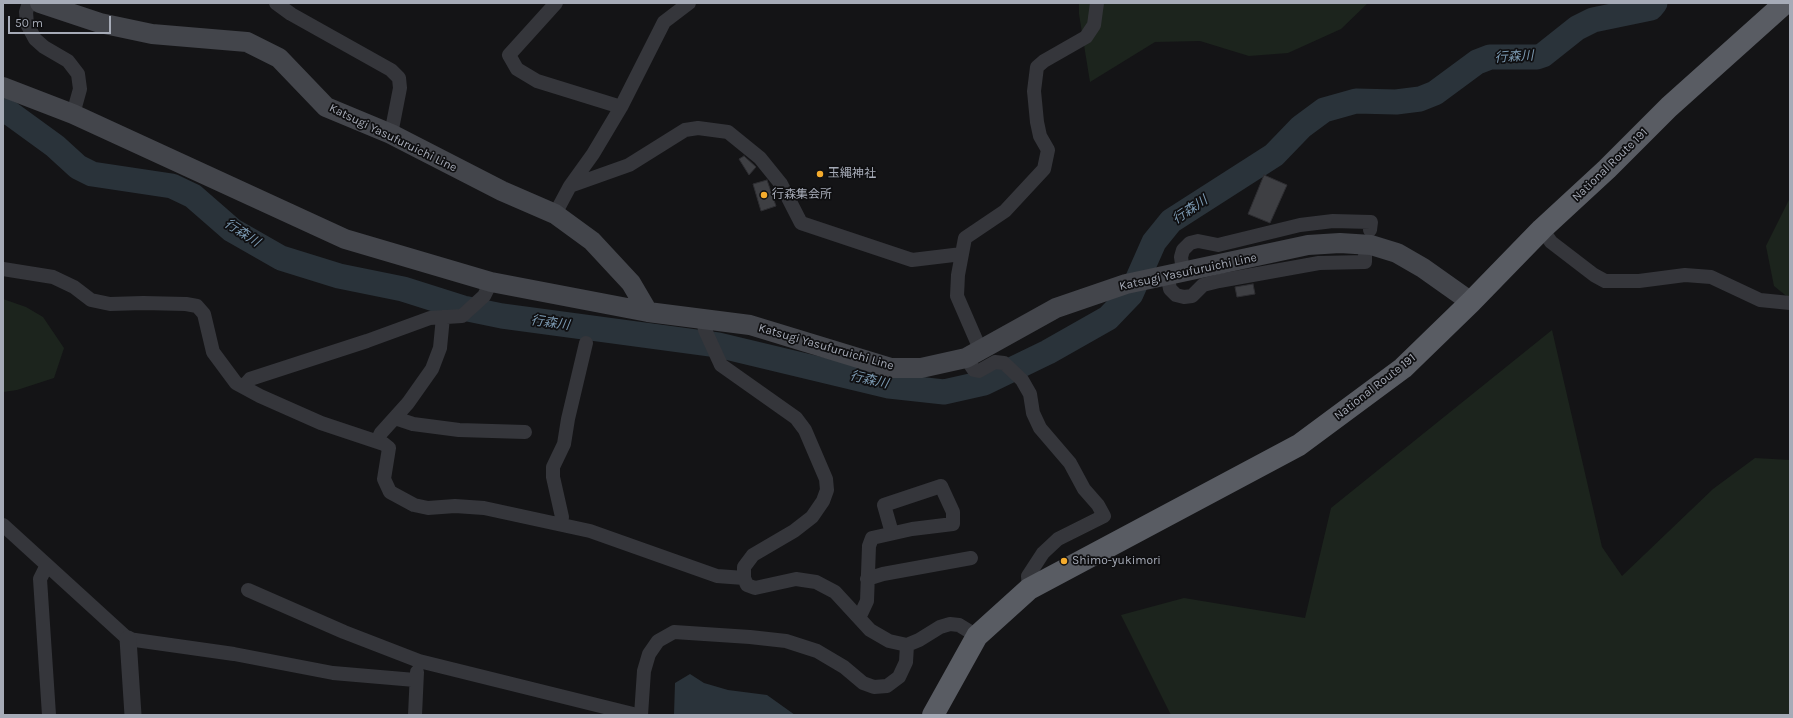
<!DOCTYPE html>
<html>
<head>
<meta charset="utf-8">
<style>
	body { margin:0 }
	#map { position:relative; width:1793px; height:718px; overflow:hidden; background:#141416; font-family:Karla,sans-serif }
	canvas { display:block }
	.frame { position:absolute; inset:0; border:4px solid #a6abb7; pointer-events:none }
	.scale { position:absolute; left:8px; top:16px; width:103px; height:18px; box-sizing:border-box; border:2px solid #a6abb7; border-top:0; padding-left:5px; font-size:12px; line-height:14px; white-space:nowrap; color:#a6abb7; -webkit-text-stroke:3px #0f0f11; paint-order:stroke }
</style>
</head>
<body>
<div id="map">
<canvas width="1793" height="718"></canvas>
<div class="frame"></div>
<div class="scale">50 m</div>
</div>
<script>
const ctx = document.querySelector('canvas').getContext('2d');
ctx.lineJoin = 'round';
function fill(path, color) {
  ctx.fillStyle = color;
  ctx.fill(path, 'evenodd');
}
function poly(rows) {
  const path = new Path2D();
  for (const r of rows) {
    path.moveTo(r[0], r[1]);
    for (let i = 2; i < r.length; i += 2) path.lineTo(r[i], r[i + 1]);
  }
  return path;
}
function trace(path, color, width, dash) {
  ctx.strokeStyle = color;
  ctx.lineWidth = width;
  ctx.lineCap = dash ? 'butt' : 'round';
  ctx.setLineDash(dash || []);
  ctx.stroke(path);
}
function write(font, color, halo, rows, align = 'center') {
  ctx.font = font + ' Karla,"Noto Sans JP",sans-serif';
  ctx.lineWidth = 3.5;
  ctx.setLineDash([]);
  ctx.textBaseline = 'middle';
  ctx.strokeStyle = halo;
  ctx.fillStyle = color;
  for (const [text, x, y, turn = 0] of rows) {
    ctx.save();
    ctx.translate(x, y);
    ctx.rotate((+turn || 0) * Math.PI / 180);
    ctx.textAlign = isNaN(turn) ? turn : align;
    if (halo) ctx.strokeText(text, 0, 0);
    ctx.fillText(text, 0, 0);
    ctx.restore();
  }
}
const green = poly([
	[1079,3,1368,3,1341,29,1288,53,1249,56,1200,41,1155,42,1090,82,1079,14],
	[1790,198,1790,299,1774,286,1766,246],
	[3,299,26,307,43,317,64,348,54,378,17,390,3,392],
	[1552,330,1602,547,1622,576,1713,489,1755,458,1790,460,1790,715,1171,715,1121,615,1184,598,1305,618,1331,508]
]);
const water = poly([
	[690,674,704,683,728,690,767,695,795,715,674,715,675,683]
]);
const river = poly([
	[3,110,11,114,55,146,78,167,92,174,172,186,193,196,232,230,281,258,339,276,403,289,463,308,502,316,718,345,889,386,944,392,984,383,1048,352,1108,318,1131,294,1154,242,1171,221,1274,155,1301,127,1324,110,1356,101,1396,102,1420,99,1435,93,1477,62,1490,57,1537,57,1543,55,1577,28,1593,20,1651,8,1655,3]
]);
const building = poly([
	[744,156,756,167,749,175,739,159,744,156],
	[1264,175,1287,185,1270,223,1248,214,1264,175],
	[767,180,776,206,761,211,753,184,767,180],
	[1253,284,1255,294,1237,297,1235,287,1253,284]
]);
const minor = poly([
	[29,3,26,12,27,24,35,39,44,47,68,61,78,74,80,89,73,114],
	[276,3,291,14,391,70,399,78,400,88,391,134],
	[556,3,509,55,517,69,537,81,621,107],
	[570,186,629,165,685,130,698,128,728,132,760,158,781,184,801,223,912,260,962,254],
	[555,214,570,186,593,154,621,107,664,22,689,3],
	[1542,229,1551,242,1594,275,1605,281,1639,281,1685,275,1711,277,1760,300,1790,303],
	[3,269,53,277,74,287,91,300,110,304,143,303,186,304,197,306,204,314,213,352,236,383,260,396,321,423,384,444,389,448,384,479,390,492,414,505,428,508,455,506,484,508,590,531,717,576,744,578],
	[1183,271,1181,257,1183,250,1190,243,1198,241,1218,245,1300,225,1333,221,1371,222,1370,230],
	[1167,274,1170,289,1176,295,1184,297,1192,296,1203,285,1219,281,1319,263,1365,262,1365,255],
	[703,319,705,330,721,365,796,418,805,430,826,479,827,490,823,501,812,517,794,531,753,555,744,567,744,578,747,585,755,588,796,579,816,582,835,592,870,630,889,641,907,645,919,640,940,627,950,624,959,625,977,636],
	[980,349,957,296,958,275,965,238,1005,211,1044,169,1048,150,1040,136,1037,122,1034,91,1037,67,1044,61,1086,37,1094,25,1097,3],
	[966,358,974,370,979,371,995,362,1004,363,1022,380,1030,394,1033,413,1040,428,1070,463,1084,489,1098,505,1104,516,1058,539,1043,553,1028,576,1029,589],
	[243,387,250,379,367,341,430,318,462,316,484,296,491,282],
	[395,418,413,424,459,430,525,432],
	[377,441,381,433,408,403,432,369,440,348,443,317],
	[561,524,562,517,553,477,553,467,564,444,568,419,586,343],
	[3,525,128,639,234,654,333,673,415,680],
	[47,565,40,579,49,715],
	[867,579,883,574,971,558],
	[248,590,344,632,419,661,637,715],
	[859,618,867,601,869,546,872,538,912,529,953,524,953,512,941,486,884,505,892,533],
	[415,715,417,672],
	[641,715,644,671,649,654,658,641,674,632,750,637,786,641,817,651,844,667,863,683,874,687,887,686,899,677,906,662,907,645]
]);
const tertiary = poly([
	[128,639,133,715]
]);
const secondary = poly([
	[40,3,100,23,152,34,247,42,279,58,326,107,391,134,502,191,555,214,592,241,631,283,648,312],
	[3,87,73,114,345,239,491,282,648,312,750,325,891,368,921,368,966,358,1056,308,1126,284,1308,245,1340,243,1371,245,1397,253,1423,268,1471,302]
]);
const trunk = poly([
	[933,715,977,636,1029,589,1299,445,1403,368,1471,302,1542,229,1607,169,1669,107,1785,3]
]);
const markers = [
	[820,174,4,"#f5ac2d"],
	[764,195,4,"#f5ac2d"],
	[1064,561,4,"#f5ac2d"]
];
const streetNames = [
	["Katsugi Yasufuruichi Line",393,138,26],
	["National Route 191",1610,165,-44],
	["Katsugi Yasufuruichi Line",1188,272,-12],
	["Katsugi Yasufuruichi Line",826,347,16],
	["National Route 191",1375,387,-38]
];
const poiNames = [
	["玉縄神社",828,174],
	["行森集会所",772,195],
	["Shimo-yukimori",1072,561]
];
const waterNames = [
	["行森川",1514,57,-3],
	["行森川",1190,210,-34],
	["行森川",242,233,33],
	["行森川",550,323,8],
	["行森川",869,380,13]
];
fill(green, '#1c241d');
fill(water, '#2a333a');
trace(river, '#2a333a', 25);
fill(building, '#3e3f43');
trace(building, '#2e2e32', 1);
trace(minor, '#35363b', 14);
trace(tertiary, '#35363b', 17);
trace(secondary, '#43454b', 20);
trace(trunk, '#595c63', 22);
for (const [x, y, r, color] of markers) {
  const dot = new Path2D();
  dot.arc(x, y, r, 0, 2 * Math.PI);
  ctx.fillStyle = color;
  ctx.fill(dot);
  trace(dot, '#0f0f11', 1.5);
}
write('12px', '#a6abb7', '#0f0f11', streetNames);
write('12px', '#a6abb7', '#0f0f11', poiNames, 'left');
write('italic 13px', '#7c9ab2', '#0f0f11', waterNames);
</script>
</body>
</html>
